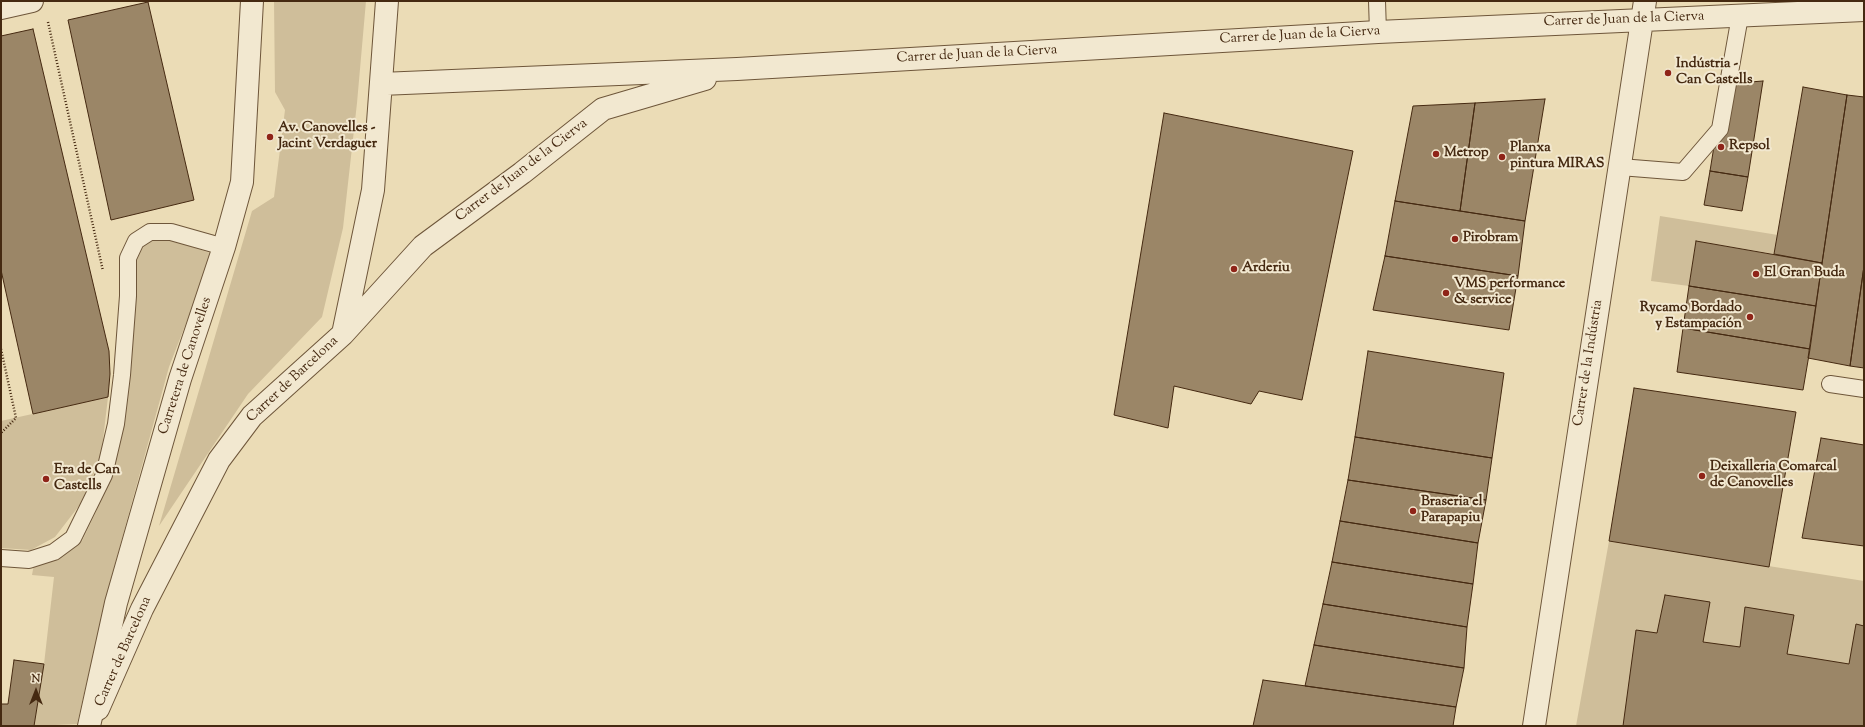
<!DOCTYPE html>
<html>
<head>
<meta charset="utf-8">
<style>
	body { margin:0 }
	#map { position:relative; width:1865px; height:727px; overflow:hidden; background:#ebdcb6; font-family:"Sorts Mill Goudy",serif }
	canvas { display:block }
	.frame { position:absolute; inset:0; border:2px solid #452911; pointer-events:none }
	.north { position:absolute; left:16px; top:671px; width:40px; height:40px; -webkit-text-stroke:3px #f2e8d0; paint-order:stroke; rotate:0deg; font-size:11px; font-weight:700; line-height:16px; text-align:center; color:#452911 }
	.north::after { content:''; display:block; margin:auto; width:14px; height:18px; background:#452911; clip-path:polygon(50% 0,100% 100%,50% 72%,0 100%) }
</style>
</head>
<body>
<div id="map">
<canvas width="1865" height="727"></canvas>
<div class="frame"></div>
<div class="north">N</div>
</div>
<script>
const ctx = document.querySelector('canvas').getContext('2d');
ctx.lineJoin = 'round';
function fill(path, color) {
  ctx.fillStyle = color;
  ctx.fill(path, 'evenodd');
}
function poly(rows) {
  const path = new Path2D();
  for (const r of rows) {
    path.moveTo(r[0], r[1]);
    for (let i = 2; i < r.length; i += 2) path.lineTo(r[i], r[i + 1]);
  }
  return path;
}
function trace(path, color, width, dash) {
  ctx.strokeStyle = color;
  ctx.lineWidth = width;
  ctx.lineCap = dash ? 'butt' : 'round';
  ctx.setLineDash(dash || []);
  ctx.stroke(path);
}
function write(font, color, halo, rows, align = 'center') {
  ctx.font = font + ' "Sorts Mill Goudy",serif';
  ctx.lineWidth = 4;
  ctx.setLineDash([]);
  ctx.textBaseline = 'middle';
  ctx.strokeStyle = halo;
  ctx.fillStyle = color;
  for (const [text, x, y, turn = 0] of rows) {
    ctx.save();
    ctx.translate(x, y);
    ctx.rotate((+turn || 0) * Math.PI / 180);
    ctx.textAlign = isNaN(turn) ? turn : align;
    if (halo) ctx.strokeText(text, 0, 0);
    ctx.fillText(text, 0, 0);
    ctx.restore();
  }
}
const green = poly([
	[274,1,366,1,357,103,343,228,322,317,248,394,159,526,252,211,274,197,285,110,275,92],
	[1660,216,1778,235,1774,254,1696,241,1689,286,1651,281],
	[165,238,213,254,169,367,109,586,77,724,34,726,44,664,54,577,32,575,34,564,53,558,82,541,96,512,114,463,134,259,145,242],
	[108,397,101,457,82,502,55,537,31,550,1,548,1,421],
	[1609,541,1864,581,1864,726,1576,726]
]);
const building = poly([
	[148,2,194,200,111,220,68,20,148,2],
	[33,29,109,351,110,374,108,397,33,414,1,270,1,36,33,29],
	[1763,81,1748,177,1710,171,1724,84,1763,81],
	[1803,87,1847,95,1822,263,1774,254,1803,87],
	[1847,95,1864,97,1864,266,1850,366,1808,358,1847,95],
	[1545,99,1525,221,1460,211,1475,103,1545,99],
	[1475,103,1460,211,1395,201,1413,106,1475,103],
	[1164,113,1353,151,1302,400,1259,391,1251,404,1174,386,1168,428,1114,415,1164,113],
	[1710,171,1748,177,1742,211,1704,205,1710,171],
	[1395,201,1525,221,1518,276,1385,256,1395,201],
	[1696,241,1822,263,1816,306,1689,286,1696,241],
	[1385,256,1518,276,1509,330,1373,310,1385,256],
	[1864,266,1864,368,1850,366,1864,266],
	[1689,286,1816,306,1810,349,1683,328,1689,286],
	[1683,328,1810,349,1803,390,1677,372,1683,328],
	[1368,351,1504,373,1492,458,1355,437,1368,351],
	[1634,388,1796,412,1769,567,1609,541,1634,388],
	[1355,437,1492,458,1486,500,1348,480,1355,437],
	[1821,438,1864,445,1864,546,1802,538,1821,438],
	[1348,480,1486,500,1478,543,1340,521,1348,480],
	[1340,521,1478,543,1473,584,1332,562,1340,521],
	[1332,562,1473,584,1467,627,1323,604,1332,562],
	[1665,595,1710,602,1703,642,1740,647,1745,607,1794,615,1787,654,1849,664,1856,624,1864,626,1864,726,1623,726,1636,630,1657,633,1665,595],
	[1323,604,1467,627,1464,668,1314,645,1323,604],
	[1314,645,1464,668,1456,707,1305,686,1314,645],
	[14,660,44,664,34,726,1,726,1,704,8,704,14,660],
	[1263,680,1456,707,1453,726,1253,726,1263,680]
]);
const path = poly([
	[48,22,103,271],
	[1,349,16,418,1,433]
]);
const service = poly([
	[1377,1,1378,32],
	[1620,167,1683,172,1720,129,1740,16],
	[1830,384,1864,389],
	[1,558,29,560,54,552,73,538,104,475,116,424,122,375,128,296,128,258,136,241,150,232,171,232,224,247]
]);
const minor = poly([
	[1,8,32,1],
	[381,84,737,69,1378,32,1864,10],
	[343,334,423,246,522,173,603,109,705,79],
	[98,709,142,609,219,460,252,416,343,334,373,190,387,1],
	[1534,726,1645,1]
]);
const tertiary = poly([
	[89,726,116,603,180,379,224,247,242,182,252,1]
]);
const markers = [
	[1668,73,4,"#8f2418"],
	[270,137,4,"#8f2418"],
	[1721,147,4,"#8f2418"],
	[1436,154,4,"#8f2418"],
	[1502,157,4,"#8f2418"],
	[1455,239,4,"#8f2418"],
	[1234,269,4,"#8f2418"],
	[1756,274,4,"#8f2418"],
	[1446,293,4,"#8f2418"],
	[1750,317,4,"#8f2418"],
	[1702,476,4,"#8f2418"],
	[46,479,4,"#8f2418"],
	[1413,511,4,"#8f2418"]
];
const streetNames = [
	["Carrer de Juan de la Cierva",1624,20,-2],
	["Carrer de Juan de la Cierva",1300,36,-3],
	["Carrer de Juan de la Cierva",977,55,-3],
	["Carrer de Juan de la Cierva",522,171,-37],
	["Carrer de la Indústria",1589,363,-81],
	["Carretera de Canovelles",186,366,-72],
	["Carrer de Barcelona",293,380,-43],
	["Carrer de Barcelona",124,652,-66]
];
const poiNames = [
	["Indústria -",1676,65],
	["Can Castells",1676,81],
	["Av. Canovelles -",278,129],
	["Jacint Verdaguer",278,145],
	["Repsol",1729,147],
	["Planxa",1510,149],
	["pintura MIRAS",1510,165],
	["Metrop",1444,154],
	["Pirobram",1463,239],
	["Arderiu",1242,269],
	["El Gran Buda",1764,274],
	["VMS performance",1454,285],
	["& service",1454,301],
	["Rycamo Bordado",1742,309,"right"],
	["y Estampación",1742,325,"right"],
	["Deixalleria Comarcal",1710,468],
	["de Canovelles",1710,484],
	["Era de Can",54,471],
	["Castells",54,487],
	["Braseria el",1421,503],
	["Parapapiu",1421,519]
];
fill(green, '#cfbe9a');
fill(building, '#9b8667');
trace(building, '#452911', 1);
trace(service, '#6e563a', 18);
trace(minor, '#6e563a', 24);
trace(tertiary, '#6e563a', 24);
trace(path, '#452911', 2.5, [1, 2]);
trace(service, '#f2e8d0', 16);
trace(minor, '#f2e8d0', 22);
trace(tertiary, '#f2e8d0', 22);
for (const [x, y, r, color] of markers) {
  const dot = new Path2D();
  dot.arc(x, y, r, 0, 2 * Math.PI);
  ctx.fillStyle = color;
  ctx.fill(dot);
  trace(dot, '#f2e8d0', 1.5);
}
write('14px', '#452911', '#f2e8d0', streetNames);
write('bold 14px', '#452911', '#f2e8d0', poiNames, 'left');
</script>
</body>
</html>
